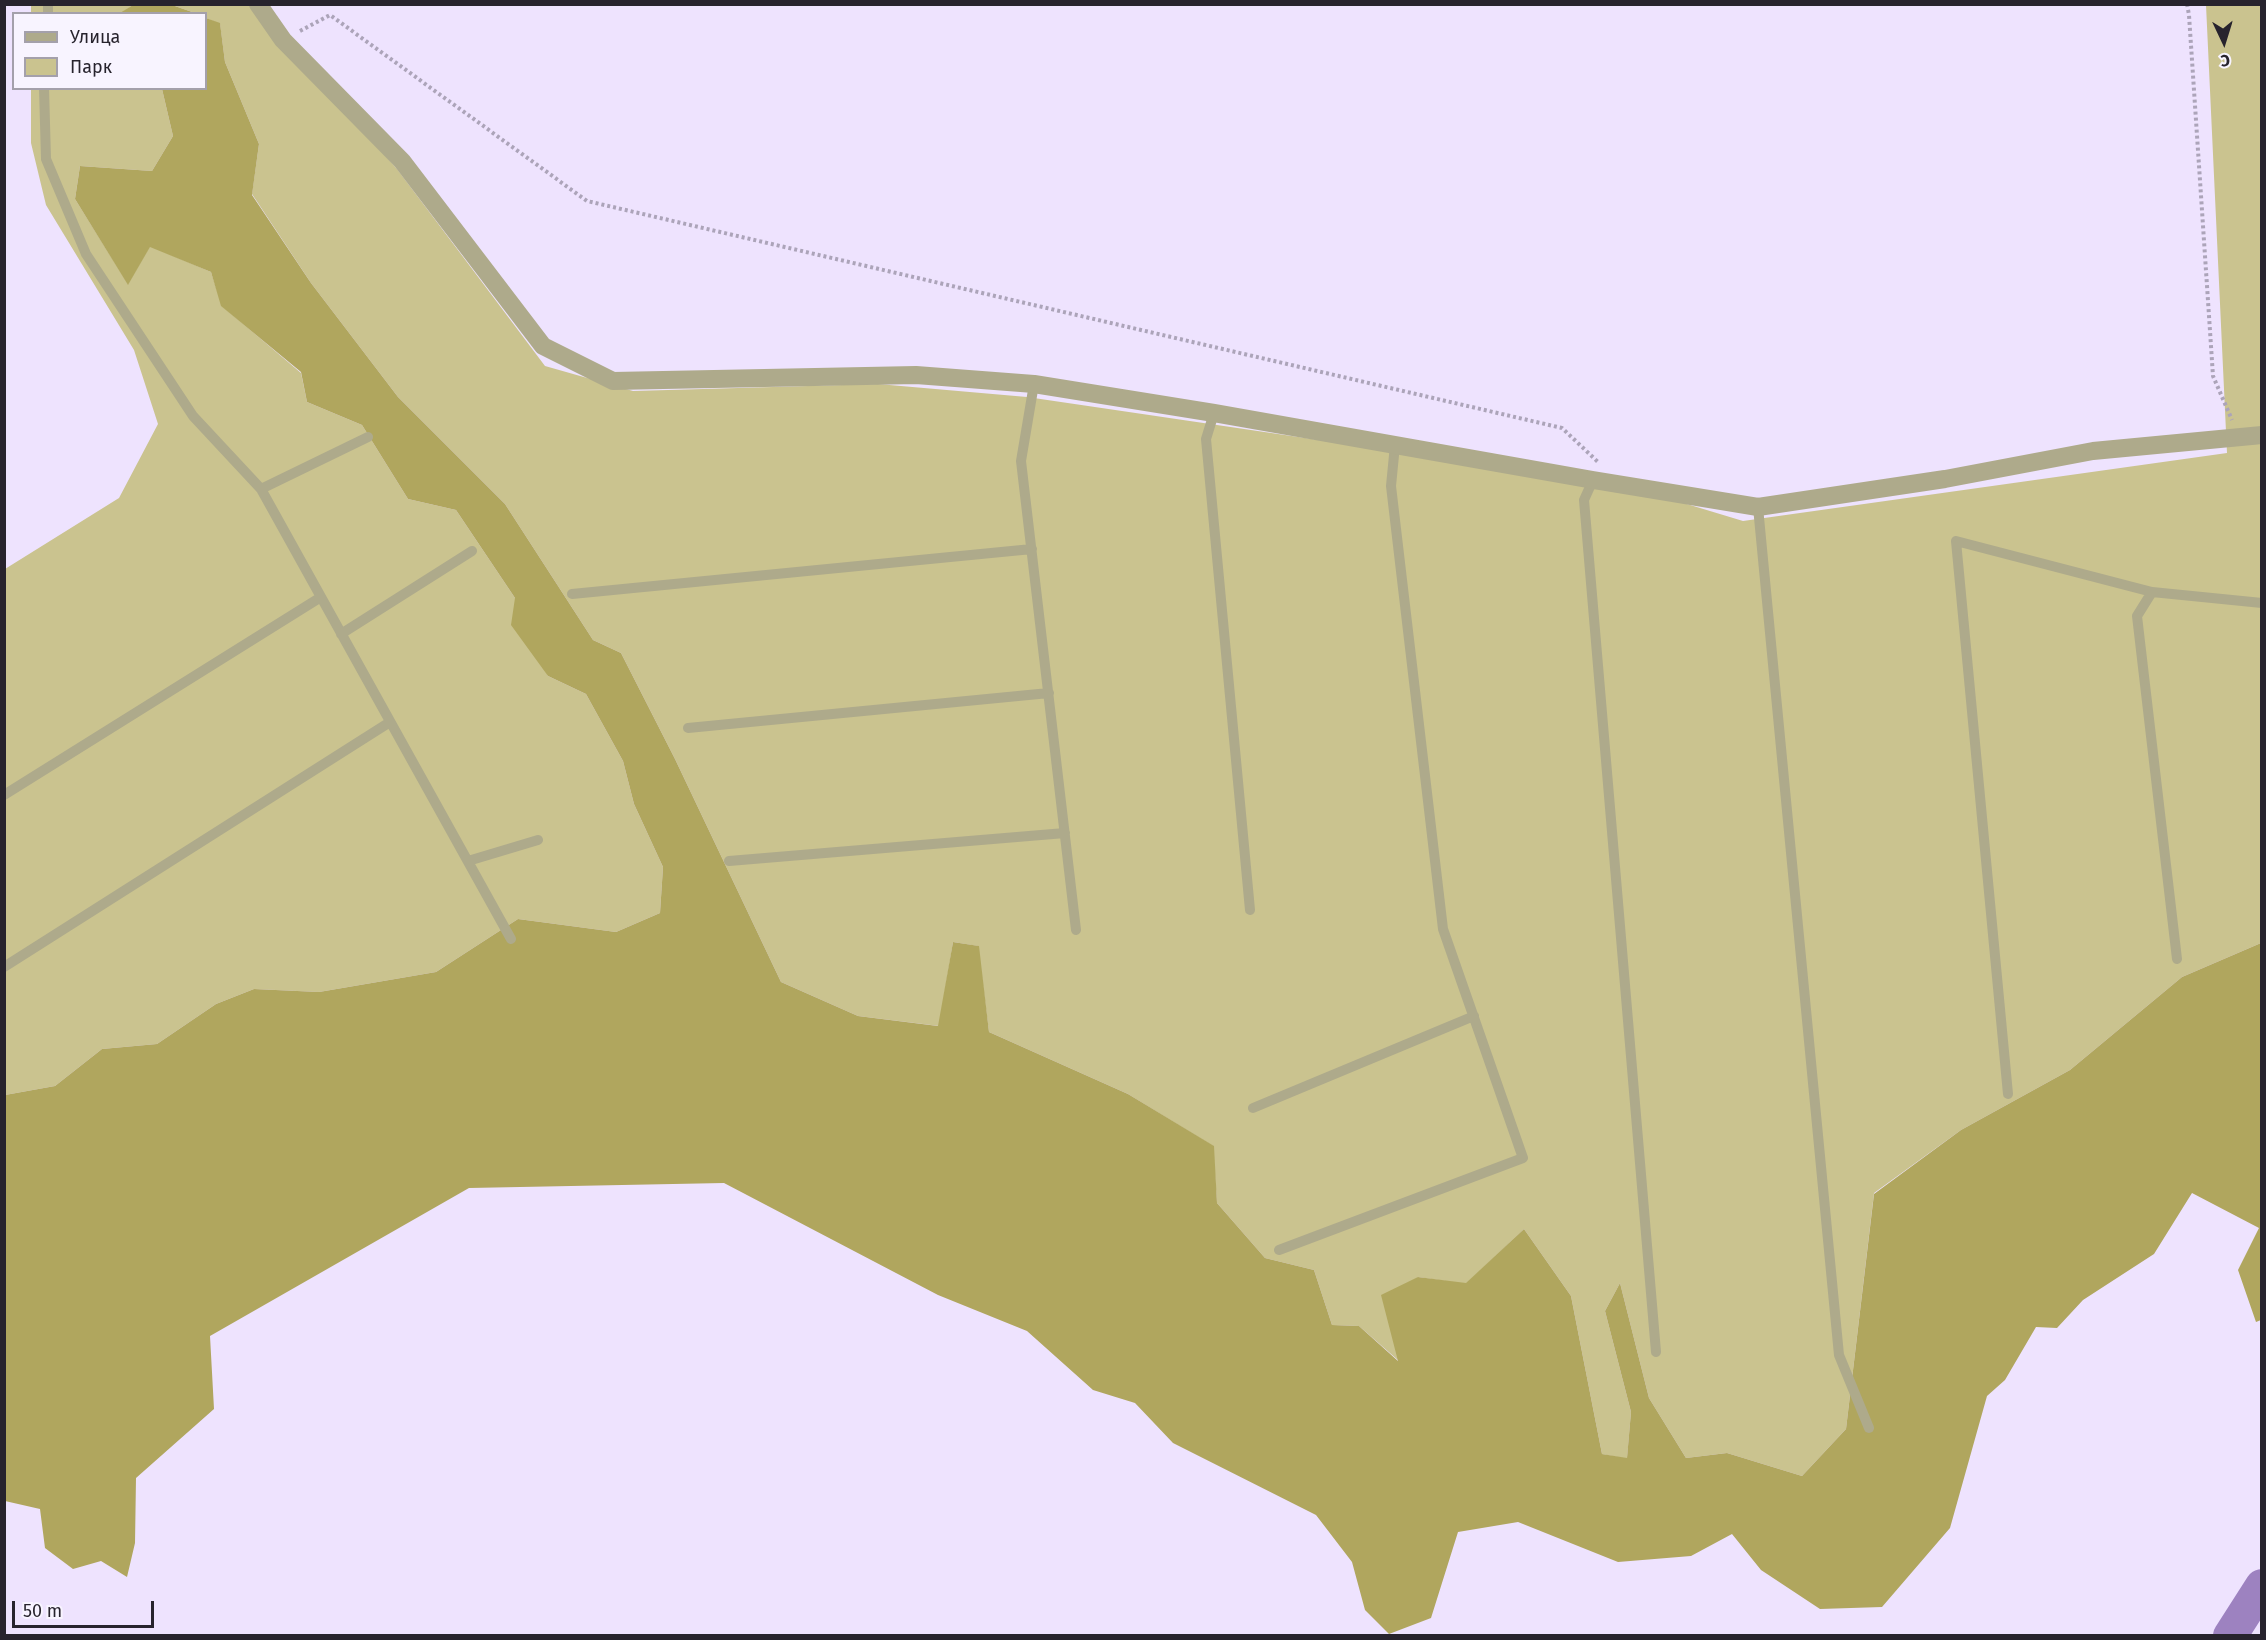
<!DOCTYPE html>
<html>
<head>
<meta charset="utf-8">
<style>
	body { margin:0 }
	#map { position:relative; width:2266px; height:1640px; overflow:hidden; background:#eee3fe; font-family:"Fira Sans",sans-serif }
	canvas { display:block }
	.frame { position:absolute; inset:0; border:6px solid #27232d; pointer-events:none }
	.legend { position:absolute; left:12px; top:12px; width:195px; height:78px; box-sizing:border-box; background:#f8f4ff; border:2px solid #a4a0ab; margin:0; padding:8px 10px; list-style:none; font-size:18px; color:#27232d }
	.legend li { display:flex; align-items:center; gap:12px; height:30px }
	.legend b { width:30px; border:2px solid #a4a0ab }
	.north { position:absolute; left:2194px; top:12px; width:60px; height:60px; -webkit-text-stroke:4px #f8f4ff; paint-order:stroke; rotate:176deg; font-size:16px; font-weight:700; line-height:24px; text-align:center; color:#27232d }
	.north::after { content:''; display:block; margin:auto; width:21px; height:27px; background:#27232d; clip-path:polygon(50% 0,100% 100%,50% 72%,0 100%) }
	.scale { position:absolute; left:12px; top:1601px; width:142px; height:27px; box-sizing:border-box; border:3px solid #27232d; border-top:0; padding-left:8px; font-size:18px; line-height:21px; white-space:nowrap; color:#27232d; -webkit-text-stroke:4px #f8f4ff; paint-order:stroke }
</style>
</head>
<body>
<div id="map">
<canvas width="2266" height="1640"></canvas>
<div class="frame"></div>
<ul class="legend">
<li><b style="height:8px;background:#aeaa8b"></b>Улица</li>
<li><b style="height:16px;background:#cac38f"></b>Парк</li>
</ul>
<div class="north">С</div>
<div class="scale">50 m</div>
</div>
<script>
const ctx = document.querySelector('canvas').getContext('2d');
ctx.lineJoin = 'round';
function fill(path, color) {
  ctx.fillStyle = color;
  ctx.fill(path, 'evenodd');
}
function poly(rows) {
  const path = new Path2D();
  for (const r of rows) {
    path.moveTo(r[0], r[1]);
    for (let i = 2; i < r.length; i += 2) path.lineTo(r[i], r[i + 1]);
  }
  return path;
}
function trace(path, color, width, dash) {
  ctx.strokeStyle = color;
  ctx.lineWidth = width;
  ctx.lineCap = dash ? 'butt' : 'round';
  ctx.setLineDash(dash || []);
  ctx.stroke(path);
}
const green = poly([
	[31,5,133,5,120,14,31,13],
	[172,5,253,5,397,169,545,366,633,391,878,384,1027,397,1624,485,1743,521,2227,453,2206,5,2261,5,2261,943,2182,977,2070,1070,1961,1130,1874,1193,1846,1429,1802,1476,1727,1453,1686,1458,1649,1398,1620,1283,1605,1311,1631,1412,1627,1459,1602,1454,1571,1296,1524,1229,1466,1284,1418,1277,1399,1361,1359,1326,1332,1325,1314,1270,1265,1258,1217,1203,1213,1146,1128,1094,989,1032,978,946,953,942,939,1026,858,1016,781,982,675,759,621,653,593,640,505,504,398,397,311,283,252,194,259,144,225,62,220,24,206,18,206,14,195,13],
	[31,89,162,89,173,136,152,171,80,166,75,199,128,284,150,246,211,272,222,306,301,373,307,402,362,425,408,499,456,510,515,598,548,676,586,694,623,761,634,804,663,867,660,913,616,932,518,919,436,972,319,992,254,989,216,1004,157,1044,102,1049,55,1086,5,1095,5,569,119,498,158,424,134,350,46,205,31,143]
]);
const forest = poly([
	[133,5,172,5,195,13,120,13],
	[206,18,220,23,225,62,259,144,252,195,311,283,398,397,505,504,593,640,621,653,675,759,781,982,858,1016,938,1026,953,942,979,946,989,1032,1128,1094,1214,1146,1217,1203,1265,1258,1314,1270,1332,1325,1359,1326,1398,1361,1381,1295,1418,1277,1466,1283,1524,1229,1571,1296,1602,1454,1627,1458,1631,1412,1605,1311,1620,1283,1649,1398,1686,1458,1727,1453,1802,1476,1846,1429,1874,1194,1961,1130,2070,1070,2182,977,2261,943,2261,1320,2256,1322,2238,1270,2259,1228,2192,1193,2154,1254,2083,1300,2057,1328,2036,1327,2005,1380,1987,1396,1950,1528,1882,1607,1820,1609,1761,1570,1732,1534,1691,1556,1618,1562,1518,1522,1458,1532,1431,1618,1389,1634,1365,1610,1352,1562,1316,1515,1173,1443,1135,1403,1093,1390,1027,1331,938,1295,724,1183,469,1188,210,1336,214,1409,136,1478,135,1543,127,1577,101,1561,73,1569,45,1548,40,1509,5,1501,5,1095,55,1086,102,1049,157,1044,216,1004,254,989,319,992,436,972,518,919,616,932,660,913,663,867,634,804,623,761,586,694,548,676,511,625,515,598,456,510,408,499,362,425,307,402,301,372,221,306,211,272,150,247,128,285,75,199,80,166,152,171,173,136,162,89,206,88]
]);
const river = poly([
	[2230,1636,2262,1586]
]);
const path = poly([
	[2187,4,2189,15,2213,376,2232,420],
	[300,31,330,15,587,201,1562,428,1598,462]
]);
const lane = poly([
	[48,14,48,4],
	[44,88,46,159,86,254,193,416,261,489,511,939],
	[1034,384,1021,461,1076,930],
	[1214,413,1206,439,1250,910],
	[1593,480,1584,500,1656,1352],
	[261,489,368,437],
	[1758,507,1839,1355,1869,1428],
	[2152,592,2137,616,2177,959],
	[572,594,1032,549],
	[341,634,472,551],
	[688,728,1049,693],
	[4,795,321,597],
	[468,861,538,840],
	[729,861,1065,833],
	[4,967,390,722],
	[2008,1094,1956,541,2152,592,2262,603],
	[1253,1108,1474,1016],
	[1279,1250,1523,1158,1443,929,1391,486,1395,445]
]);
const street = poly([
	[258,4,283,40,402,161,543,346,613,381,916,375,1034,384,1214,413,1593,480,1758,507,1945,479,2093,451,2262,435]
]);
fill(green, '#cac38f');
fill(forest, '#b0a65e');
trace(river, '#9d82c0', 34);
trace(path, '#aca4b9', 4, [3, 3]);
trace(lane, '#aeaa8b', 10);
trace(street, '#aeaa8b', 18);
</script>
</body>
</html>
